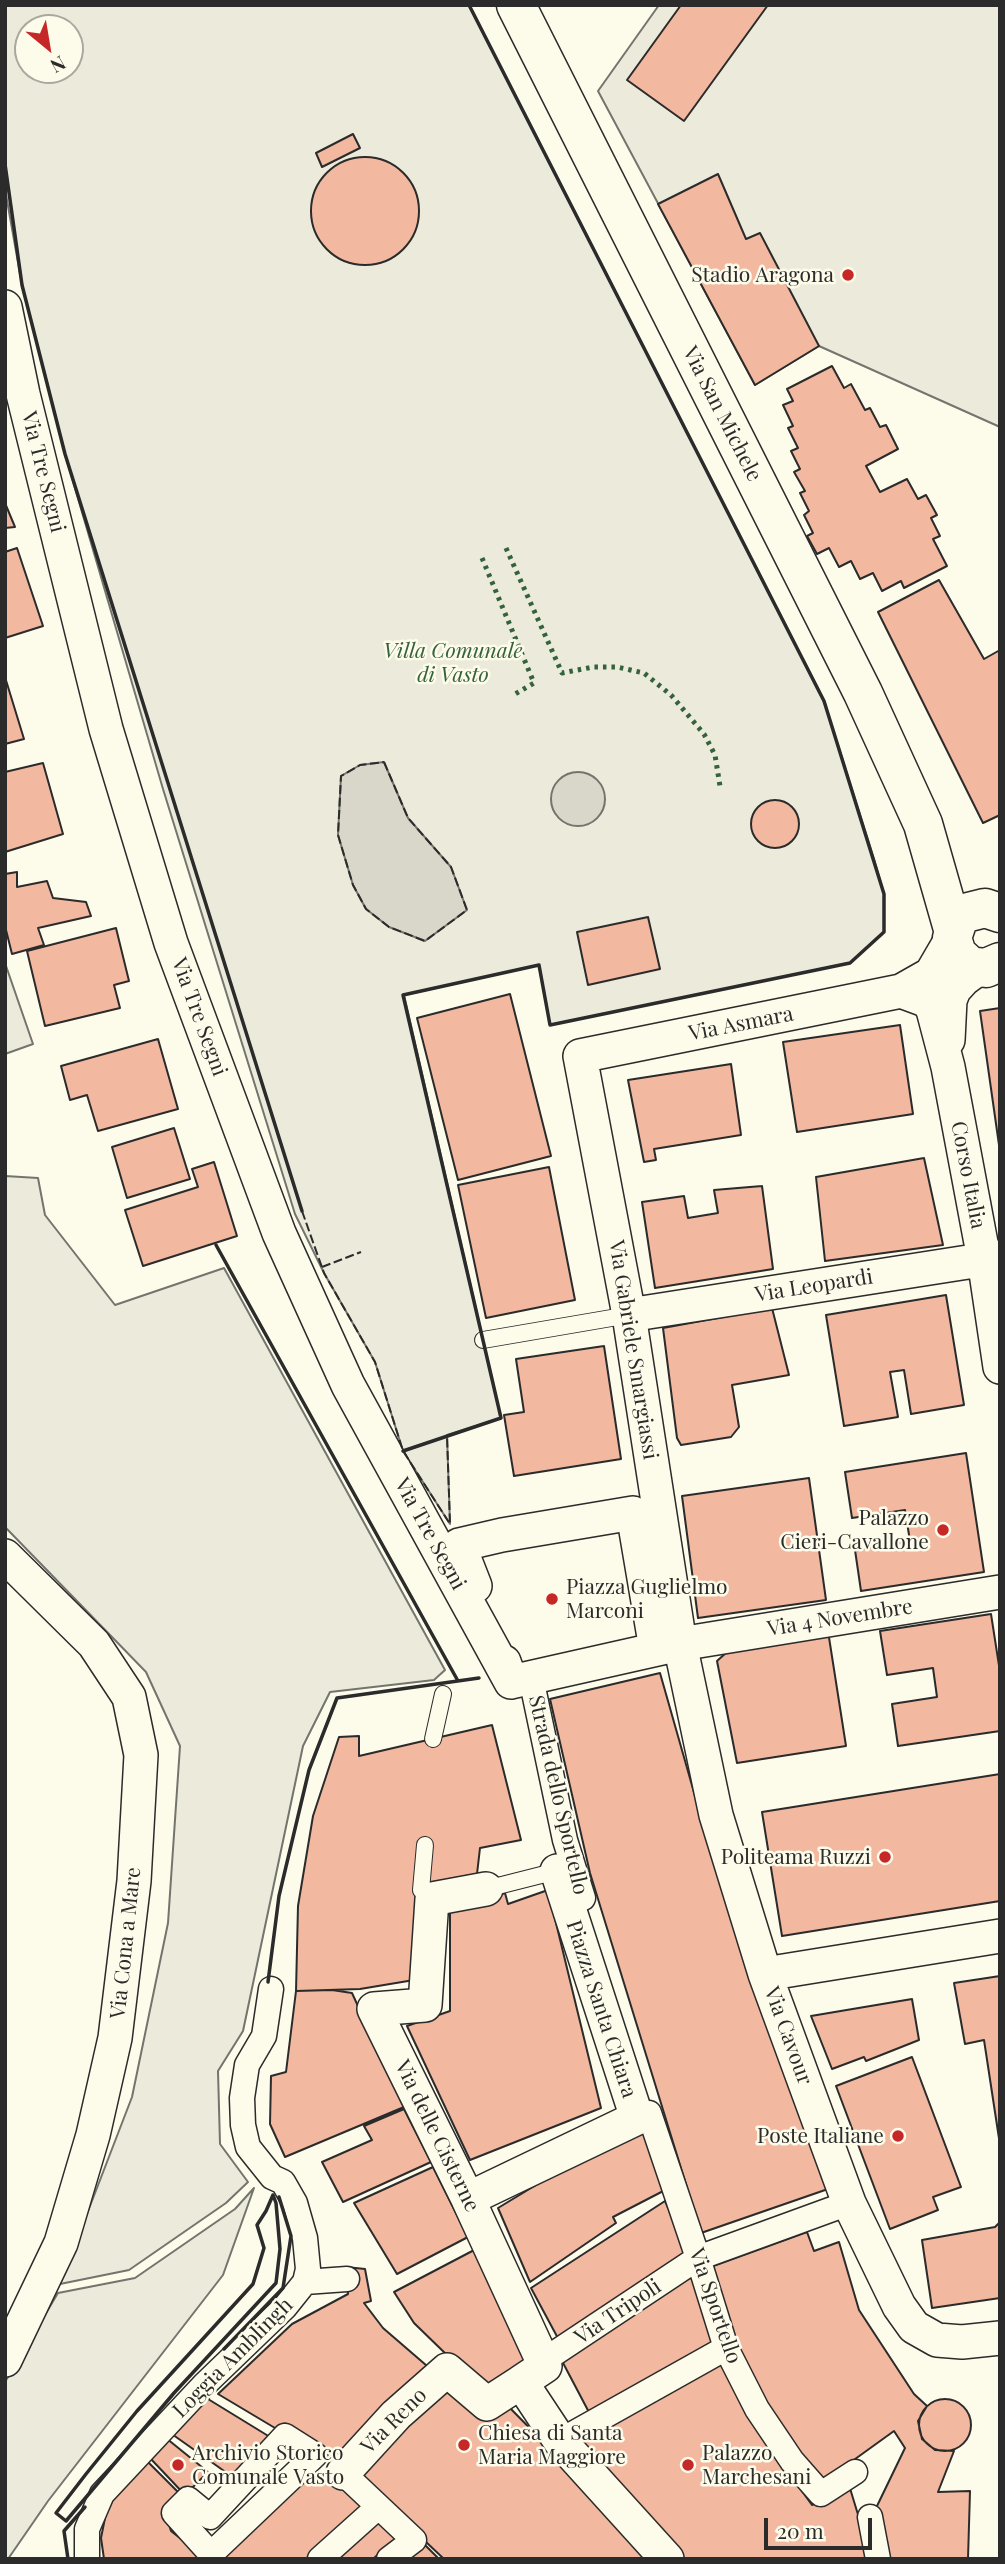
<!DOCTYPE html>
<html>
<head>
<meta charset="utf-8">
<style>
	body { margin:0 }
	#map { position:relative; width:1005px; height:2564px; overflow:hidden; background:#fdfbea; font-family:"Playfair Display",serif }
	canvas { display:block }
	.frame { position:absolute; inset:0; border:7px solid #2b2b2b; pointer-events:none }
	.north { position:absolute; left:14px; top:14px; width:70px; height:70px; box-sizing:border-box; background:#fdfbea; border:2px solid #a9a89e; border-radius:50%; rotate:150deg; font-size:19px; font-weight:700; line-height:28px; text-align:center; color:#2b2b2b }
	.north::after { content:''; display:block; margin:auto; width:24px; height:32px; background:#c62828; clip-path:polygon(50% 0,100% 100%,50% 72%,0 100%) }
	.scale { position:absolute; left:764px; top:2518px; width:108px; height:32px; box-sizing:border-box; border:4px solid #2b2b2b; border-top:0; padding-left:9px; font-size:21px; line-height:24px; white-space:nowrap; color:#2b2b2b; -webkit-text-stroke:5px #fdfbea; paint-order:stroke }
</style>
</head>
<body>
<div id="map">
<canvas width="1005" height="2564"></canvas>
<div class="frame"></div>
<div class="north">N</div>
<div class="scale">20 m</div>
</div>
<script>
const ctx = document.querySelector('canvas').getContext('2d');
ctx.lineJoin = 'round';
function fill(path, color) {
  ctx.fillStyle = color;
  ctx.fill(path, 'evenodd');
}
function poly(rows) {
  const path = new Path2D();
  for (const r of rows) {
    if (r.length === 3) {
      path.moveTo(r[0] + r[2], r[1]);
      path.arc(r[0], r[1], r[2], 0, 2 * Math.PI);
      continue;
    }
    path.moveTo(r[0], r[1]);
    for (let i = 2; i < r.length; i += 2) path.lineTo(r[i], r[i + 1]);
  }
  return path;
}
function trace(path, color, width, dash) {
  ctx.strokeStyle = color;
  ctx.lineWidth = width;
  ctx.lineCap = dash ? 'butt' : 'round';
  ctx.setLineDash(dash || []);
  ctx.stroke(path);
}
function write(font, color, halo, rows, align = 'center') {
  ctx.font = font + ' "Playfair Display",serif';
  ctx.lineWidth = 5;
  ctx.setLineDash([]);
  ctx.textBaseline = 'middle';
  ctx.strokeStyle = halo;
  ctx.fillStyle = color;
  for (const [text, x, y, turn = 0] of rows) {
    ctx.save();
    ctx.translate(x, y);
    ctx.rotate((+turn || 0) * Math.PI / 180);
    ctx.textAlign = isNaN(turn) ? turn : align;
    if (halo) ctx.strokeText(text, 0, 0);
    ctx.fillText(text, 0, 0);
    ctx.restore();
  }
}
const green = poly([
	[5,5,469,5,824,701,874,859,884,894,884,932,850,963,550,1025,539,965,404,995,501,1418,447,1435,450,1524,403,1451,375,1362,324,1273,295,1214,163,789,65,454,22,285,5,189,5,5],
	[28,28,70,28,70,70,28,70,28,28],
	[659,5,1000,5,1000,427,819,346,755,385,598,91,659,5],
	[5,963,33,1044,5,1054,5,963],
	[5,1176,38,1178,45,1215,115,1305,224,1268,445,1670,434,1680,330,1692,303,1746,243,2031,218,2071,220,2144,248,2182,226,2203,129,2270,60,2284,132,2097,168,1923,180,1746,146,1672,5,1527,5,1176],
	[254,2188,223,2275,48,2501,8,2559,5,2559,5,2382,58,2293,135,2278,235,2209,254,2188]
]);
const water = poly([
	[384,762,408,818,451,867,467,910,425,941,389,927,366,909,353,885,338,835,341,776,360,765,384,762],
	[578,799,27]
]);
const building = poly([
	[681,5,768,5,684,121,627,80,681,5],
	[353,134,360,148,322,167,316,153,353,134],
	[365,211,54],
	[718,174,746,239,760,233,819,346,755,385,658,204,718,174],
	[832,366,844,388,851,384,865,410,870,408,880,427,886,425,898,449,866,466,880,492,907,479,918,499,926,495,937,515,931,518,940,536,933,539,947,566,904,588,901,581,882,591,873,573,860,579,851,561,839,567,829,548,817,554,807,536,813,533,804,515,809,511,800,493,805,491,794,472,800,469,791,451,798,448,788,428,793,426,783,405,793,401,787,389,832,366],
	[5,503,15,527,5,528,5,503],
	[17,548,43,626,5,638,5,552,17,548],
	[939,580,984,659,1000,650,1000,815,983,823,878,612,939,580],
	[5,677,24,739,5,744,5,677],
	[43,763,63,834,5,852,5,772,43,763],
	[775,824,24],
	[17,872,17,887,47,881,53,898,86,902,91,916,38,928,44,945,12,954,5,926,5,874,17,872],
	[648,917,660,969,588,985,577,932,648,917],
	[116,928,129,981,114,985,120,1008,45,1026,27,951,116,928],
	[510,994,551,1156,458,1180,417,1018,510,994],
	[1000,1008,1000,1152,980,1011,1000,1008],
	[900,1025,913,1114,797,1132,783,1042,900,1025],
	[158,1039,178,1109,98,1131,87,1095,70,1100,61,1066,158,1039],
	[731,1064,741,1135,654,1149,656,1160,644,1162,628,1080,731,1064],
	[174,1128,190,1179,127,1198,112,1147,174,1128],
	[924,1158,943,1245,825,1261,816,1177,924,1158],
	[214,1162,237,1236,143,1266,125,1210,198,1187,192,1169,214,1162],
	[549,1167,575,1300,486,1318,458,1185,549,1167],
	[762,1186,773,1269,655,1288,642,1202,684,1196,688,1218,718,1213,714,1190,762,1186],
	[946,1295,964,1405,911,1414,904,1370,890,1372,898,1417,844,1426,826,1315,946,1295],
	[772,1308,789,1375,732,1385,739,1427,731,1437,681,1445,677,1438,663,1328,772,1308],
	[604,1346,621,1459,514,1476,504,1415,524,1412,516,1359,604,1346],
	[966,1453,984,1572,861,1591,855,1550,910,1541,905,1510,852,1518,845,1472,966,1453],
	[809,1478,826,1600,698,1618,682,1496,809,1478],
	[991,1614,1000,1672,1000,1731,898,1746,892,1704,937,1697,933,1668,887,1675,880,1631,991,1614],
	[828,1631,846,1746,737,1763,717,1661,737,1643,828,1631],
	[660,1673,701,1817,828,2189,701,2233,590,1873,550,1699,660,1673],
	[492,1725,521,1840,480,1848,477,1874,428,1883,420,1979,360,1989,296,1991,298,1906,313,1816,339,1737,359,1736,359,1756,492,1725],
	[1000,1774,1000,1901,782,1936,762,1812,1000,1774],
	[548,1890,601,2108,470,2160,407,2026,450,2011,450,1911,505,1893,508,1904,548,1890],
	[1000,1976,1000,2145,984,2040,965,2044,954,1983,1000,1976],
	[332,1990,352,1993,404,2107,285,2157,270,2124,271,2076,286,2072,296,1991,332,1990],
	[912,1999,919,2040,866,2061,864,2057,832,2069,811,2016,912,1999],
	[912,2057,961,2187,933,2197,938,2210,890,2229,836,2086,912,2057],
	[404,2109,431,2162,343,2202,322,2162,372,2140,364,2126,404,2109],
	[650,2122,671,2187,613,2217,616,2223,530,2282,498,2208,584,2156,650,2122],
	[433,2167,468,2237,397,2274,354,2203,433,2167],
	[665,2201,689,2255,560,2342,531,2288,665,2201],
	[1000,2222,1000,2298,932,2308,922,2240,995,2227,1000,2222],
	[807,2232,814,2251,839,2242,859,2310,914,2394,927,2406,918,2421,922,2439,935,2450,954,2451,938,2492,970,2491,968,2559,884,2559,878,2540,877,2506,905,2448,894,2431,851,2462,822,2488,760,2406,705,2269,807,2232],
	[478,2248,536,2356,484,2391,414,2323,394,2292,478,2248],
	[346,2267,365,2269,371,2301,364,2303,383,2328,434,2372,337,2465,218,2394,292,2324,348,2294,346,2267],
	[694,2275,716,2345,592,2418,562,2361,694,2275],
	[721,2358,746,2414,812,2505,849,2485,870,2554,864,2559,674,2559,576,2445,721,2358],
	[449,2380,509,2407,658,2559,444,2559,353,2473,449,2380],
	[945,2425,26],
	[208,2399,270,2437,234,2478,169,2432,208,2399],
	[166,2438,208,2472,185,2495,150,2458,166,2438],
	[147,2461,182,2496,165,2511,171,2531,195,2550,201,2559,104,2559,101,2538,106,2513,120,2486,147,2461],
	[301,2470,340,2483,366,2503,306,2559,216,2559,301,2470],
	[381,2513,402,2533,373,2559,329,2559,381,2513],
	[423,2543,439,2559,403,2559,423,2543]
]);
const service = poly([
	[483,1340,629,1315],
	[433,1739,443,1694],
	[425,1845,421,1890,432,1899],
	[486,1889,557,1871]
]);
const pedestrian = poly([
	[531,1678,565,1840,583,1898],
	[637,2118,649,2113,698,2258,726,2348,757,2409,792,2461,821,2494,855,2472],
	[305,2282,347,2279],
	[543,2361,698,2258,849,2203],
	[285,2436,315,2455,211,2554,174,2513,188,2499,210,2517,285,2436],
	[560,2441,726,2348],
	[343,2473,414,2540,389,2559],
	[870,2517,878,2559],
	[87,2559,87,2529,102,2494,204,2385,285,2307,305,2282,308,2269,305,2238,295,2203,283,2182,272,2177,248,2147,243,2125,242,2098,247,2065,264,2036,271,1989],
	[320,2559,378,2507]
]);
const minor = poly([
	[5,307,23,394,106,729,171,943,279,1233,348,1385,511,1682],
	[952,938,931,974,901,991,580,1056,629,1315,680,1644,716,1815,765,1974,849,2203,899,2306,914,2327,937,2340,962,2342,1000,2338],
	[901,991,928,1001,933,1010,948,1067,984,1259,1000,1367],
	[948,1040,950,1000,954,990,964,979,979,968],
	[629,1315,1000,1257],
	[5,1556,94,1644,129,1697,141,1755,134,1881,115,2038,93,2135,61,2243,5,2360],
	[475,1586,459,1545,502,1535,633,1513,656,1649],
	[504,1662,511,1682,680,1644,1000,1592],
	[486,1889,432,1899,425,2005,374,2009,468,2199,545,2366,521,2382,560,2441,667,2559],
	[765,1974,1000,1936],
	[468,2199,637,2118,557,1871],
	[343,2473,396,2415,447,2370,487,2404,521,2382]
]);
const tertiary = poly([
	[516,5,863,693,923,824,953,929],
	[1000,913,985,908,965,913,958,920,952,938,957,954,970,966,986,968,1000,962]
]);
const hedge = poly([
	[506,548,562,673,593,667,617,667,644,673,671,695,704,734,715,755,720,786],
	[482,558,534,683,515,694]
]);
const fence = poly([
	[384,762,408,818,451,867,467,910,425,941,389,927,366,909,353,885,338,835,341,776,360,765,384,762],
	[302,1211,324,1273,375,1362,403,1451,450,1524,447,1435],
	[322,1267,361,1252]
]);
const wall = poly([
	[5,164,22,285,65,454,302,1211],
	[216,1245,458,1681],
	[403,1451,501,1418,403,995,539,965,550,1025,850,963,884,932,884,894,824,701,469,5],
	[268,1982,279,1896,309,1770,337,1698,479,1678],
	[273,2195,276,2203,280,2249,276,2283,174,2393,66,2521,56,2513,86,2474,137,2411,253,2284,264,2248,257,2225,266,2211,273,2195],
	[224,2349,283,2288,291,2236,279,2197],
	[68,2559,64,2531,85,2507]
]);
const markers = [
	[848,275,7,"#c62828"],
	[943,1530,7,"#c62828"],
	[552,1599,7,"#c62828"],
	[885,1857,7,"#c62828"],
	[898,2136,7,"#c62828"],
	[464,2445,7,"#c62828"],
	[178,2465,7,"#c62828"],
	[688,2465,7,"#c62828"]
];
const poiNames = [
	["Stadio Aragona",834,275],
	["Palazzo",929,1518],
	["Cieri-Cavallone",929,1542],
	["Piazza Guglielmo",566,1587,"left"],
	["Marconi",566,1611,"left"],
	["Politeama Ruzzi",871,1857],
	["Poste Italiane",884,2136],
	["Chiesa di Santa",478,2433,"left"],
	["Maria Maggiore",478,2457,"left"],
	["Archivio Storico",192,2453,"left"],
	["Comunale Vasto",192,2477,"left"],
	["Palazzo",702,2453,"left"],
	["Marchesani",702,2477,"left"]
];
const streetNames = [
	["Via San Michele",722,414,63],
	["Via Tre Segni",43,472,76],
	["Via Tre Segni",199,1017,70],
	["Via Asmara",741,1024,-11],
	["Corso Italia",968,1175,79],
	["Via Leopardi",814,1286,-9],
	["Via Gabriele Smargiassi",633,1350,81],
	["Via Tre Segni",430,1534,61],
	["Via 4 Novembre",840,1618,-9],
	["Strada dello Sportello",558,1795,77],
	["Via Cona a Mare",126,1943,-84],
	["Piazza Santa Chiara",601,2009,72],
	["Via Cavour",788,2036,70],
	["Via delle Cisterne",437,2136,64],
	["Via Sportello",715,2306,71],
	["Via Tripoli",618,2312,-34],
	["Loggia Amblingh",233,2358,-45],
	["Via Reno",394,2421,-45]
];
const parkNames = [
	["Villa Comunale",453,651],
	["di Vasto",453,675]
];
fill(green, '#ecebdb');
trace(green, '#74746e', 2);
fill(water, '#d8d7c9');
trace(water, '#74746e', 2);
fill(building, '#f2b8a0');
trace(building, '#2b2b2b', 2);
trace(service, '#2b2b2b', 18);
trace(pedestrian, '#2b2b2b', 27);
trace(minor, '#2b2b2b', 36);
trace(tertiary, '#2b2b2b', 41);
trace(service, '#fdfbea', 16);
trace(pedestrian, '#fdfbea', 24);
trace(minor, '#fdfbea', 33);
trace(tertiary, '#fdfbea', 38);
trace(hedge, '#34623c', 5, [3.5, 5]);
trace(fence, '#2b2b2b', 2, [9, 3.5]);
trace(wall, '#2b2b2b', 3.5);
for (const [x, y, r, color] of markers) {
  const dot = new Path2D();
  dot.arc(x, y, r, 0, 2 * Math.PI);
  ctx.fillStyle = color;
  ctx.fill(dot);
  trace(dot, '#fdfbea', 2.5);
}
write('21px', '#2b2b2b', '#fdfbea', poiNames, 'right');
write('21px', '#2b2b2b', '#fdfbea', streetNames);
write('italic 21px', '#34623c', '#fdfbea', parkNames);
</script>
</body>
</html>
